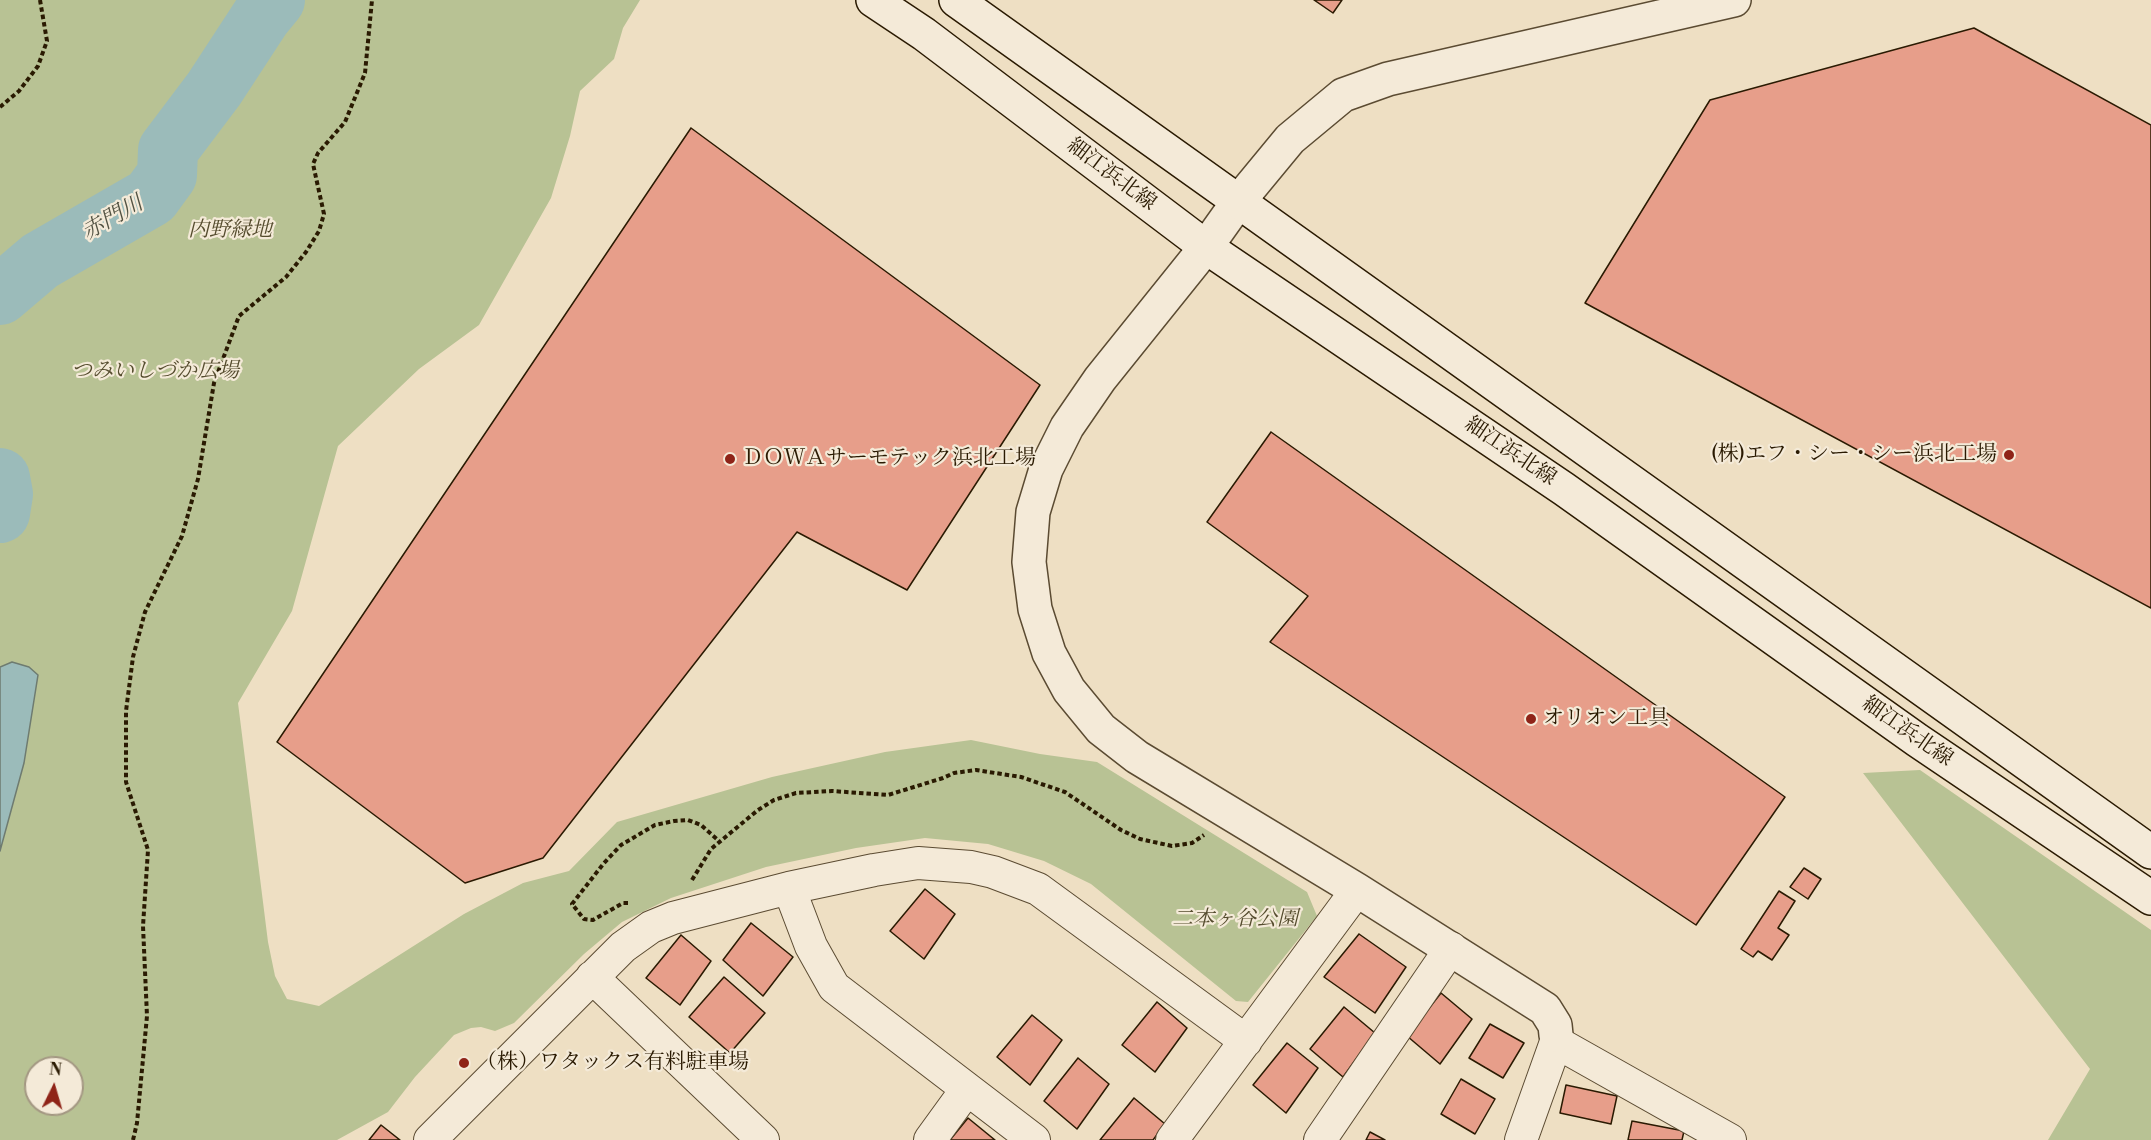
<!DOCTYPE html>
<html>
<head>
<meta charset="utf-8">
<style>
	body { margin:0 }
	#map { position:relative; width:2151px; height:1140px; overflow:hidden; background:#eedfc3; font-family:"Libre Bodoni",serif }
	canvas { display:block }
	.north { position:absolute; left:24px; top:1056px; width:60px; height:60px; box-sizing:border-box; background:#f4ead8; border:2px solid #a39782; border-radius:50%; rotate:5deg; font-size:16px; font-weight:700; line-height:24px; text-align:center; color:#2a1a02 }
	.north::after { content:''; display:block; margin:auto; width:21px; height:27px; background:#8f2418; clip-path:polygon(50% 0,100% 100%,50% 72%,0 100%) }
</style>
</head>
<body>
<div id="map">
<canvas width="2151" height="1140"></canvas>
<div class="north">N</div>
</div>
<script>
const ctx = document.querySelector('canvas').getContext('2d');
ctx.lineJoin = 'round';
function fill(path, color) {
  ctx.fillStyle = color;
  ctx.fill(path, 'evenodd');
}
function poly(rows) {
  const path = new Path2D();
  for (const r of rows) {
    path.moveTo(r[0], r[1]);
    for (let i = 2; i < r.length; i += 2) path.lineTo(r[i], r[i + 1]);
  }
  return path;
}
function trace(path, color, width, dash) {
  ctx.strokeStyle = color;
  ctx.lineWidth = width;
  ctx.lineCap = dash ? 'butt' : 'round';
  ctx.setLineDash(dash || []);
  ctx.stroke(path);
}
function write(font, color, halo, rows, align = 'center') {
  ctx.font = font + ' "Libre Bodoni","Noto Serif JP",serif';
  ctx.lineWidth = 4.5;
  ctx.setLineDash([]);
  ctx.textBaseline = 'middle';
  ctx.strokeStyle = halo;
  ctx.fillStyle = color;
  for (const [text, x, y, turn = 0] of rows) {
    ctx.save();
    ctx.translate(x, y);
    ctx.rotate((+turn || 0) * Math.PI / 180);
    ctx.textAlign = isNaN(turn) ? turn : align;
    if (halo) ctx.strokeText(text, 0, 0);
    ctx.fillText(text, 0, 0);
    ctx.restore();
  }
}
const green = poly([
	[0,0,640,0,623,28,614,59,580,91,570,136,551,198,479,325,419,369,338,446,292,611,238,703,268,942,275,976,287,999,319,1006,464,914,523,883,569,871,617,822,772,777,885,752,971,740,1040,754,1097,762,1307,892,1317,916,1248,1002,1236,1001,1091,884,1044,861,988,844,925,838,856,848,766,867,671,898,622,922,584,954,514,1023,495,1031,481,1027,471,1028,454,1035,415,1077,388,1112,337,1140,0,1140],
	[36,1068,72,1068,72,1104,36,1104],
	[1920,770,2151,930,2151,1140,2048,1140,2090,1069,1863,773]
]);
const water = poly([
	[12,662,29,667,38,675,24,763,0,851,0,667,12,662]
]);
const river = poly([
	[0,295,40,261,151,197,167,175,168,150,214,89,261,17,275,0],
	[0,478,3,494,0,513]
]);
const building = poly([
	[1314,0,1342,0,1333,13,1314,0],
	[1974,28,2151,125,2151,608,1585,303,1710,100,1974,28],
	[691,128,1040,385,907,590,797,532,543,858,465,883,277,742,691,128],
	[1271,432,1785,797,1696,925,1270,642,1308,596,1207,522,1271,432],
	[1804,868,1821,879,1808,899,1790,887,1804,868],
	[925,889,955,914,924,959,890,931,925,889],
	[1779,891,1795,901,1778,928,1789,935,1772,960,1758,951,1753,957,1741,949,1779,891],
	[751,923,793,957,763,996,723,960,751,923],
	[1359,934,1406,967,1375,1013,1324,977,1359,934],
	[681,935,711,961,680,1005,646,978,681,935],
	[724,977,765,1013,730,1053,689,1017,724,977],
	[1441,993,1472,1019,1440,1064,1407,1036,1441,993],
	[1157,1002,1187,1028,1155,1072,1122,1045,1157,1002],
	[1344,1007,1375,1033,1343,1077,1310,1049,1344,1007],
	[1032,1015,1062,1040,1030,1085,997,1057,1032,1015],
	[1490,1024,1524,1043,1503,1078,1469,1058,1490,1024],
	[1287,1043,1318,1068,1286,1113,1253,1085,1287,1043],
	[1078,1058,1109,1084,1077,1129,1044,1101,1078,1058],
	[1461,1079,1495,1099,1475,1134,1441,1114,1461,1079],
	[1566,1085,1617,1096,1611,1124,1560,1113,1566,1085],
	[1134,1098,1165,1124,1153,1140,1100,1140,1134,1098],
	[968,1118,995,1140,950,1140,968,1118],
	[1632,1121,1684,1131,1682,1140,1628,1140,1632,1121],
	[381,1125,400,1140,369,1140,381,1125],
	[1370,1132,1385,1140,1366,1140,1370,1132]
]);
const path = poly([
	[0,107,19,91,38,66,47,41,40,0],
	[692,880,711,849,758,810,774,800,796,793,832,791,888,795,943,778,954,773,976,770,1021,777,1065,792,1121,830,1140,839,1172,846,1192,843,1204,835],
	[628,903,623,903,593,920,584,919,572,904,604,863,621,845,655,825,674,821,688,820,701,825,719,841],
	[133,1140,137,1123,147,1016,143,926,148,850,126,782,126,711,133,657,145,612,182,536,198,479,214,383,239,316,286,277,306,252,319,231,324,214,313,164,318,153,345,122,365,73,372,0]
]);
const minor = poly([
	[789,888,811,946,834,987,1034,1140],
	[592,977,763,1140],
	[1556,1042,1730,1140],
	[430,1140,623,947,651,927,673,918,789,888,874,870,918,863,971,867,993,872,1038,889,1246,1041],
	[930,1140,967,1089],
	[1172,1140,1357,890],
	[1320,1140,1451,948],
	[1521,1140,1556,1042,1556,1035]
]);
const tertiary = poly([
	[1556,1035,1555,1025,1545,1009,1357,890,1137,757,1101,729,1069,690,1049,653,1035,609,1029,562,1033,512,1046,469,1067,427,1100,379,1206,247,1238,202,1290,139,1343,95,1388,79,1734,0]
]);
const secondary = poly([
	[873,0,924,34,1206,247,1564,489,1917,740,2151,898],
	[956,0,2151,852]
]);
const markers = [
	[2009,455,6,"#8f2418"],
	[730,459,6,"#8f2418"],
	[1531,719,6,"#8f2418"],
	[464,1063,6,"#8f2418"]
];
const streetNames = [
	["細江浜北線",1111,175,37],
	["細江浜北線",1510,452,34],
	["細江浜北線",1907,732,35]
];
const parkNames = [
	["内野緑地",230,231],
	["つみいしづか広場",155,372],
	["二本ヶ谷公園",1235,920]
];
const poiNames = [
	["(株)エフ・シー・シー浜北工場",1997,455,"right"],
	["ＤＯＷＡサーモテック浜北工場",742,459],
	["オリオン工具",1543,719],
	["（株）ワタックス有料駐車場",476,1063]
];
const waterNames = [
	["赤門川",113,219,-30]
];
fill(green, '#b8c294');
fill(water, '#9bbbba');
trace(water, '#6e7b70', 1.5);
trace(river, '#9bbbba', 60);
fill(building, '#e79e8a');
trace(building, '#2a1a02', 1.5);
trace(minor, '#5b4b32', 34);
trace(tertiary, '#5b4b32', 36);
trace(secondary, '#2a1a02', 36);
trace(path, '#2a1a02', 4, [4.5, 3]);
trace(minor, '#f4ead8', 32);
trace(tertiary, '#f4ead8', 33);
trace(secondary, '#f4ead8', 33);
for (const [x, y, r, color] of markers) {
  const dot = new Path2D();
  dot.arc(x, y, r, 0, 2 * Math.PI);
  ctx.fillStyle = color;
  ctx.fill(dot);
  trace(dot, '#f4ead8', 2);
}
write('21px', '#2a1a02', '#f4ead8', streetNames);
write('italic 21px', '#554c2e', '#f4ead8', parkNames);
write('21px', '#2a1a02', '#f4ead8', poiNames, 'left');
write('italic 22px', '#525242', '#f4ead8', waterNames);
</script>
</body>
</html>
